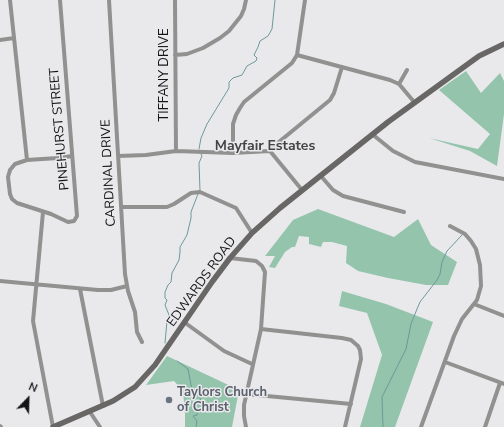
<!DOCTYPE html>
<html>
<head>
<meta charset="utf-8">
<style>
	body { margin:0 }
	#map { position:relative; width:504px; height:427px; overflow:hidden; background:#e9e9ec; font-family:"Nunito Sans",sans-serif }
	canvas { display:block }
	.north { position:absolute; left:8px; top:379px; width:40px; height:40px; -webkit-text-stroke:3px #e9e9ec; paint-order:stroke; rotate:23deg; font-size:11px; font-weight:700; line-height:16px; text-align:center; color:#141415 }
	.north::after { content:''; display:block; margin:auto; width:14px; height:18px; background:#141415; clip-path:polygon(50% 0,100% 100%,50% 72%,0 100%) }
</style>
</head>
<body>
<div id="map">
<canvas width="504" height="427"></canvas>
<div class="north">N</div>
</div>
<script>
const ctx = document.querySelector('canvas').getContext('2d');
ctx.lineJoin = 'round';
function fill(path, color) {
  ctx.fillStyle = color;
  ctx.fill(path, 'evenodd');
}
function poly(rows) {
  const path = new Path2D();
  for (const r of rows) {
    path.moveTo(r[0], r[1]);
    for (let i = 2; i < r.length; i += 2) path.lineTo(r[i], r[i + 1]);
  }
  return path;
}
function trace(path, color, width, dash) {
  ctx.strokeStyle = color;
  ctx.lineWidth = width;
  ctx.lineCap = dash ? 'butt' : 'round';
  ctx.setLineDash(dash || []);
  ctx.stroke(path);
}
function write(font, color, halo, rows, align = 'center') {
  ctx.font = font + ' "Nunito Sans",sans-serif';
  ctx.lineWidth = 3;
  ctx.setLineDash([]);
  ctx.textBaseline = 'middle';
  ctx.strokeStyle = halo;
  ctx.fillStyle = color;
  for (const [text, x, y, turn = 0] of rows) {
    ctx.save();
    ctx.translate(x, y);
    ctx.rotate((+turn || 0) * Math.PI / 180);
    ctx.textAlign = isNaN(turn) ? turn : align;
    if (halo) ctx.strokeText(text, 0, 0);
    ctx.fillText(text, 0, 0);
    ctx.restore();
  }
}
const forest = poly([
	[466,71,481,93,500,73,504,81,504,114,497,166,470,151,429,138,478,149,490,134,439,90],
	[318,209,394,237,418,219,431,245,457,262,448,285,426,285,388,278,358,271,346,263,347,246,332,242,323,242,321,247,309,244,309,237,299,236,295,247,292,247,285,252,275,268,269,267,275,256,265,256,293,220],
	[342,291,386,304,433,322,395,427,360,427,382,355,367,313,339,306],
	[167,356,239,390,232,427,185,427,185,414,183,391,174,381,146,385]
]);
const stream = poly([
	[199,149,201,138,207,124,229,88,229,82,233,78,242,75,247,66,256,61,257,58,254,55,258,47,260,41,268,36,272,29,275,0],
	[200,190,199,163,202,156,201,154],
	[165,343,167,321,169,315,165,305,167,300,165,298,165,292,168,285,171,282,172,273,179,260,180,252,180,247,187,235,191,218,191,212,198,194],
	[177,361,188,369,192,390,197,390,197,394,200,397,201,407,198,409,197,415,193,416,197,421,196,427],
	[383,427,382,397,406,349,411,324,417,309,420,302,437,280,440,274,442,262,447,251,462,235]
]);
const minor = poly([
	[10,0,27,160],
	[60,0,77,216,74,221,68,222,51,214,17,203,12,199,10,194,8,177,10,170,15,164,27,160,58,158,72,156],
	[109,0,125,274,128,291,135,312,137,332,142,342],
	[175,0,176,151],
	[0,40,14,38],
	[175,55,187,54,203,48,220,38,229,31,241,16,244,9,246,0],
	[297,55,390,80,399,84,415,103],
	[399,84,407,70],
	[372,134,393,151,415,162,504,179],
	[270,151,274,146,330,100,334,93,342,67],
	[233,153,233,124,236,115,240,108,244,102,292,63,297,55,305,0],
	[118,156,146,155,176,151,233,153,270,151,302,190],
	[320,175,333,190,343,196,404,212],
	[121,207,167,207,174,204,191,193,200,192,236,208,252,233],
	[43,212,33,321,53,427],
	[230,258,256,261,262,266,265,272,261,329,244,405,244,416,246,427],
	[0,281,98,290,111,290,127,286],
	[80,289,103,406],
	[474,304,504,316],
	[184,322,224,351,252,364],
	[261,329,342,338,351,340,358,346,360,350,361,359,345,427],
	[445,362,504,384],
	[246,394,351,404],
	[90,412,100,427],
	[0,426,1,427],
	[421,427,454,336,462,319,477,300,481,286,480,265,476,249,471,241,465,234,450,226],
	[485,427,500,383]
]);
const secondary = poly([
	[53,427,113,401,135,387,155,365,212,282,230,258,252,233,280,208,388,122,479,56,504,44]
]);
const markers = [
	[169,400,4,"#6b7280"]
];
const streetNames = [
	["TIFFANY DRIVE",165,75,-90],
	["PINEHURST STREET",60,129,-95],
	["CARDINAL DRIVE",109,173,-93],
	["EDWARDS ROAD",202,282,-54]
];
const worshipNames = [
	["Taylors Church",177,393],
	["of Christ",177,408]
];
const neighbourhoodNames = [
	["Mayfair Estates",265,147]
];
fill(forest, '#94c5ac');
trace(stream, '#6d9899', 1);
trace(minor, '#919190', 4);
trace(secondary, '#686765', 5.5);
for (const [x, y, r, color] of markers) {
  const dot = new Path2D();
  dot.arc(x, y, r, 0, 2 * Math.PI);
  ctx.fillStyle = color;
  ctx.fill(dot);
  trace(dot, '#e9e9ec', 1.5);
}
write('13px', '#141415', '#e9e9ec', streetNames);
write('bold 13px', '#5b616d', '#e9e9ec', worshipNames, 'left');
write('bold 14px', '#444446', '#e9e9ec', neighbourhoodNames);
</script>
</body>
</html>
